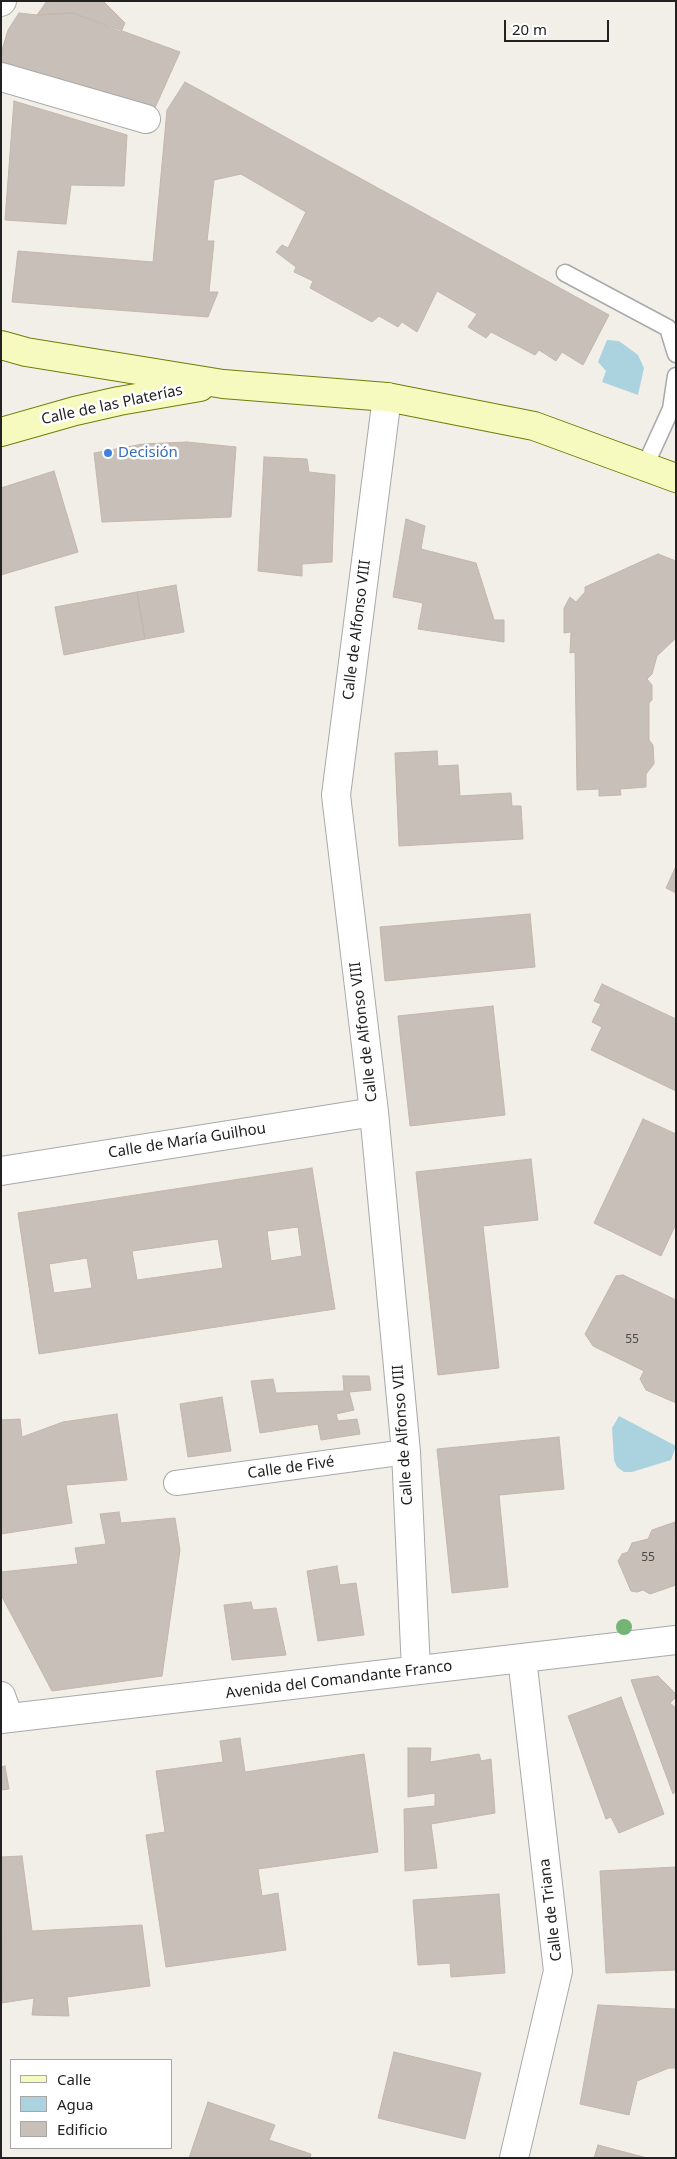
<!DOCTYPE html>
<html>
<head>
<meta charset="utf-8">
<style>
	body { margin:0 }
	#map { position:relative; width:677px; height:2159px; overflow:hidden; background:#f2efe9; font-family:"Noto Sans",sans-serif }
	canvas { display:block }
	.frame { position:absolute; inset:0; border:2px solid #222; pointer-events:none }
	.legend { position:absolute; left:10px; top:2059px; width:162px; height:90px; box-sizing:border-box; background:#fff; border:1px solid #a7a7a7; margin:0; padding:6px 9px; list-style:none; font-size:15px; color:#222 }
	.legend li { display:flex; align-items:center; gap:10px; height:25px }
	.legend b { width:25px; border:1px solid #a7a7a7 }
	.scale { position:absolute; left:504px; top:20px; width:105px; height:22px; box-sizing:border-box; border:2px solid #222; border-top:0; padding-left:6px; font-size:15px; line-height:18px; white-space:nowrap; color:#222; -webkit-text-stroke:4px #fff; paint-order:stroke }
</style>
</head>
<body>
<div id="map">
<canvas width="677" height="2159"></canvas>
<div class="frame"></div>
<ul class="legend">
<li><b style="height:6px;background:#f7fabf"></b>Calle</li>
<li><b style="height:14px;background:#aad3df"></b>Agua</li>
<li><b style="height:14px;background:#c7bfb8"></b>Edificio</li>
</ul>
<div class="scale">20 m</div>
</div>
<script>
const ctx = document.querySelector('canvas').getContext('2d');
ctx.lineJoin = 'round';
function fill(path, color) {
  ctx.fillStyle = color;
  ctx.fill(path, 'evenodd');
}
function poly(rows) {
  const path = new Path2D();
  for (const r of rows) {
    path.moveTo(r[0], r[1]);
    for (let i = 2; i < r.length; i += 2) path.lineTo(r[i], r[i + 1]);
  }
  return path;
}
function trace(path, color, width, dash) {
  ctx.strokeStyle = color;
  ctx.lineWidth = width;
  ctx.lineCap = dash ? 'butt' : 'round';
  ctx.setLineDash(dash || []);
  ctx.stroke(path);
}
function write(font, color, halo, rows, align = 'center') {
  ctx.font = font + ' "Noto Sans",sans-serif';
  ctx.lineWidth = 5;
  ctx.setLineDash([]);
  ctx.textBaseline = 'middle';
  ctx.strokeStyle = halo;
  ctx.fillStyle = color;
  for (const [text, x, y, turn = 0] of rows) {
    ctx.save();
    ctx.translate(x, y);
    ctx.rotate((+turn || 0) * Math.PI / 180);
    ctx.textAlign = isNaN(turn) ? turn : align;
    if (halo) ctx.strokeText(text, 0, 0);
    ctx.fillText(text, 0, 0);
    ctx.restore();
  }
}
const water = poly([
	[607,340,619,341,638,355,644,368,638,395,602,382,606,371,598,362],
	[619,1416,676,1446,671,1460,632,1472,624,1472,617,1467,614,1460,612,1428]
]);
const building = poly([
	[47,1,103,1,125,23,121,32,73,13,37,15,47,1],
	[19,13,37,15,73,13,180,52,154,110,1,65,2,50,8,30,19,13],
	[185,82,609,315,583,365,562,352,556,361,539,350,535,355,491,332,486,338,468,327,477,314,437,291,417,332,402,322,398,327,379,316,372,322,310,288,313,281,294,272,296,267,276,252,282,245,288,248,306,212,241,174,214,180,207,241,214,241,209,292,218,292,208,317,12,302,18,251,153,262,167,110,185,82],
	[14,101,127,135,124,186,71,185,66,224,5,220,14,101],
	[187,442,236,447,231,517,102,522,94,453,143,444,187,442],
	[264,457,307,459,309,472,335,475,332,562,302,564,302,576,258,571,264,457],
	[54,471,78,552,1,575,1,488,54,471],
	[406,519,425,526,421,549,476,563,494,620,504,620,504,642,418,629,423,603,393,597,406,519],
	[658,554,676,561,676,638,657,656,652,674,647,679,652,685,652,700,649,703,649,740,653,745,654,764,646,774,646,787,620,789,621,795,599,796,599,789,577,790,575,652,570,653,571,632,564,633,564,608,570,597,576,602,585,592,585,587,658,554],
	[176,585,184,632,145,639,137,592,176,585],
	[137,592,145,639,64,655,55,607,137,592],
	[437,751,438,766,458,765,460,796,511,793,512,806,521,806,523,839,399,846,395,753,437,751],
	[676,866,676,893,666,888,676,866],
	[530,914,535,967,385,981,380,927,530,914],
	[602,984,676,1019,676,1091,591,1050,602,1027,592,1022,601,1004,594,1001,602,984],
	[493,1006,505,1115,410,1126,398,1016,493,1006],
	[643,1119,676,1134,676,1224,661,1256,594,1223,643,1119],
	[531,1159,538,1220,483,1226,499,1368,438,1375,416,1172,531,1159],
	[312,1168,335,1309,39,1354,18,1213,312,1168],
	[298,1227,302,1256,271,1261,267,1231,298,1227],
	[218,1239,223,1268,137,1280,132,1251,218,1239],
	[87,1258,92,1288,54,1293,49,1264,87,1258],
	[623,1275,676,1300,676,1403,646,1390,640,1379,644,1371,593,1346,585,1334,616,1276,623,1275],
	[343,1376,369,1376,371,1390,349,1392,354,1410,336,1414,338,1421,357,1419,360,1434,321,1440,318,1424,260,1433,251,1381,273,1379,276,1393,344,1391,343,1376],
	[222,1397,231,1451,188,1457,180,1404,222,1397],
	[117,1414,127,1480,66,1485,72,1523,1,1534,1,1420,20,1419,22,1437,63,1422,117,1414],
	[559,1437,564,1489,499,1495,508,1587,452,1593,437,1449,559,1437],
	[119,1512,121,1523,175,1518,180,1550,162,1676,52,1691,1,1595,1,1572,78,1564,75,1548,106,1544,100,1514,119,1512],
	[675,1522,676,1585,650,1594,643,1590,637,1592,631,1591,618,1561,622,1554,628,1552,632,1543,648,1539,652,1530,675,1522],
	[337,1566,340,1585,356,1583,364,1635,318,1641,307,1571,337,1566],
	[251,1602,253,1610,276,1608,286,1655,232,1660,224,1605,251,1602],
	[658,1676,676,1694,676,1697,670,1703,676,1708,676,1791,673,1794,631,1680,658,1676],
	[621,1697,664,1814,619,1833,611,1817,606,1819,568,1716,621,1697],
	[240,1738,245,1772,364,1754,378,1852,258,1869,262,1896,278,1893,286,1950,166,1967,146,1835,165,1832,156,1771,223,1762,220,1741,240,1738],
	[408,1748,431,1748,430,1762,479,1754,481,1761,491,1759,495,1813,431,1824,437,1868,405,1871,404,1809,435,1806,435,1793,408,1797,408,1748],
	[5,1766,9,1789,1,1790,1,1767,5,1766],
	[22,1856,32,1931,142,1925,150,1986,67,1997,69,2016,32,2015,34,1998,2,2003,1,1857,22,1856],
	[676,1867,676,1970,606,1973,600,1871,676,1867],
	[499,1894,505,1973,451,1977,450,1963,418,1965,413,1900,499,1894],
	[598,2005,676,2009,676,2068,669,2068,637,2081,629,2115,580,2104,598,2005],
	[394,2052,481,2073,465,2139,378,2118,394,2052],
	[208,2102,275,2125,269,2140,311,2154,310,2158,189,2158,208,2102],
	[598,2145,647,2158,594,2158,598,2145]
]);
const service = poly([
	[565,273,668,328,676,354],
	[645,466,671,409,676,376]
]);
const pedestrian = poly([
	[176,1483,406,1452]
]);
const minor = poly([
	[1,2,2,1],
	[1,77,146,119],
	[387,397,336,795,374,1112,406,1452,416,1670],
	[1,1171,374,1112],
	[1,1696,9,1718],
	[1,1719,676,1640],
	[514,2158,558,1971,522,1658]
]);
const secondary = poly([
	[1,345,26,352,223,384,387,397,534,426,676,478],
	[1,432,75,411,119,401,200,387]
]);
const trees = [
	[624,1627]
];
const markers = [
	[108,453,5,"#3f7fe0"]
];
const numberNames = [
	["55",632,1340],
	["55",648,1558]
];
const streetNames = [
	["Calle de las Platerías",112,405,-12],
	["Calle de Alfonso VIII",357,630,-83],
	["Calle de Alfonso VIII",364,1032,-97],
	["Calle de María Guilhou",187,1141,-9],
	["Calle de Alfonso VIII",403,1435,-94],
	["Calle de Fivé",291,1468,-8],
	["Avenida del Comandante Franco",339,1680,-7],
	["Calle de Triana",551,1910,-97]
];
const shopNames = [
	["Decisión",118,453]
];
fill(water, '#aad3df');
fill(building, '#c7bfb8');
trace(building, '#c4b6ab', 1);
trace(service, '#a9a9a9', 19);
trace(pedestrian, '#a9a9a9', 26);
trace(minor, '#a9a9a9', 30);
trace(secondary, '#707d05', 30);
trace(service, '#fff', 16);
trace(pedestrian, '#fff', 24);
trace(minor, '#fff', 28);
trace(secondary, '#f7fabf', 28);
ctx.fillStyle = '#74b475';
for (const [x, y] of trees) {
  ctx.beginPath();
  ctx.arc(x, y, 8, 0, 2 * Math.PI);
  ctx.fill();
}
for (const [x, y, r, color] of markers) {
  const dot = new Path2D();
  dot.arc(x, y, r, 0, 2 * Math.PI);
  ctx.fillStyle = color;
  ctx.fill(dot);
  trace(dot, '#fff', 2);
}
write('12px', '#4b4948', null, numberNames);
write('15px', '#222', '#fff', streetNames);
write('15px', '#366cbe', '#fff', shopNames, 'left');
</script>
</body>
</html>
